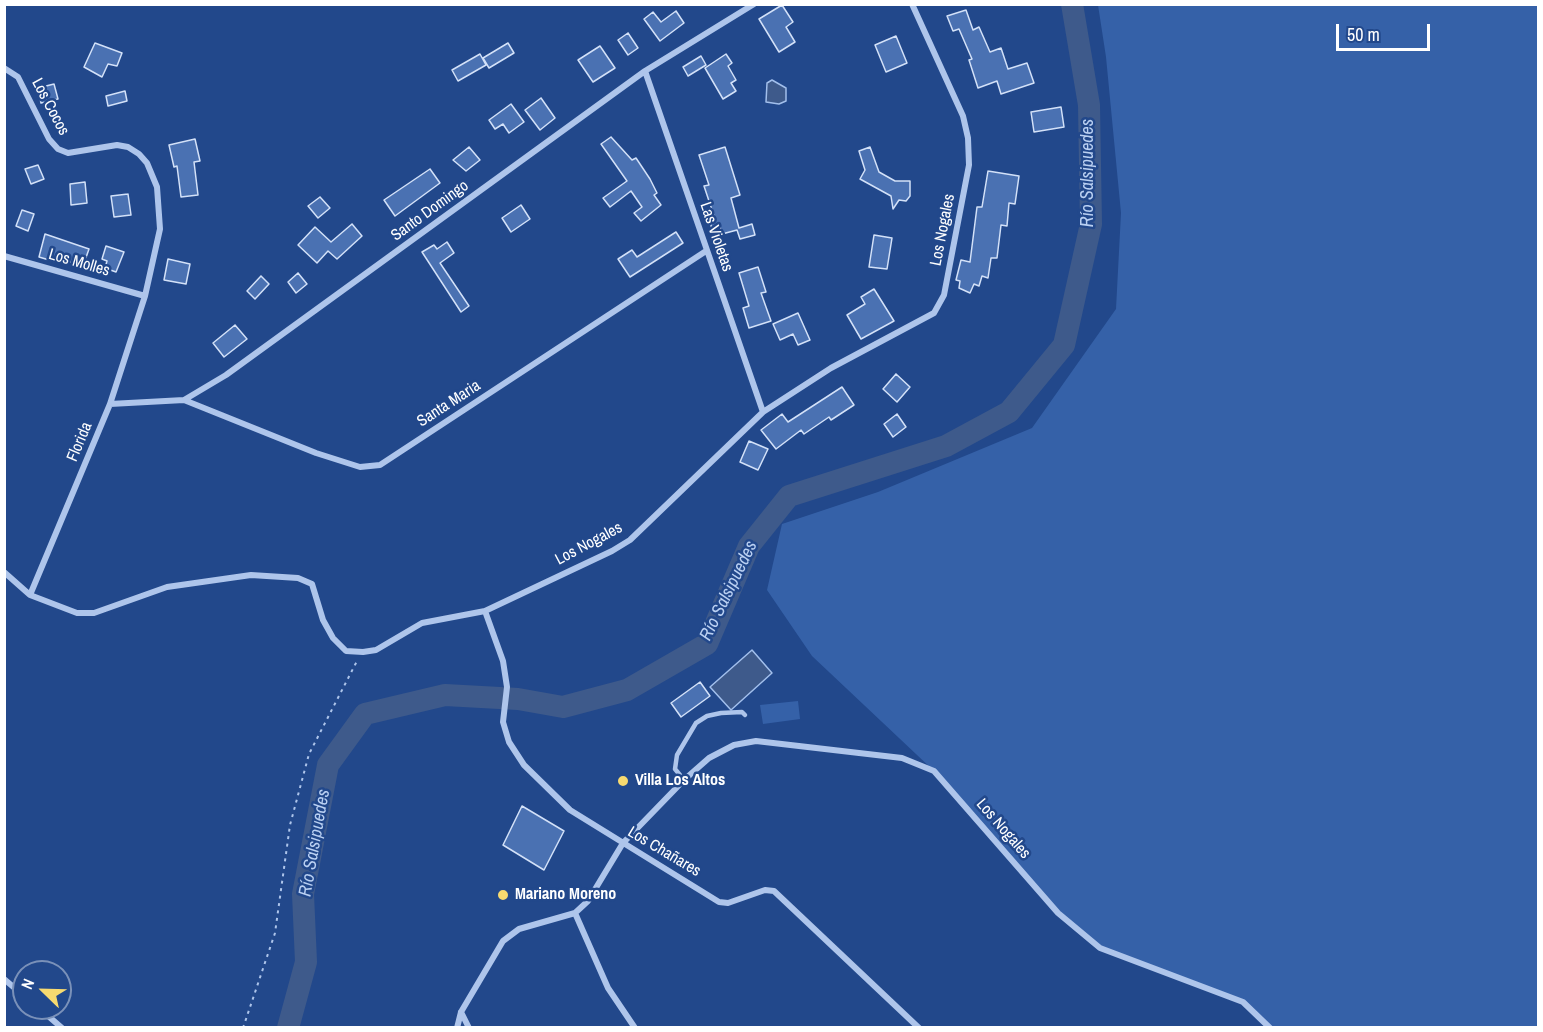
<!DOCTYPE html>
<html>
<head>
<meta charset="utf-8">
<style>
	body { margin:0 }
	#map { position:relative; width:1543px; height:1032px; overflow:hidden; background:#22488b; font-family:"Archivo Narrow",sans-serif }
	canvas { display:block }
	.frame { position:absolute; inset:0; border:6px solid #fff; pointer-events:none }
	.north { position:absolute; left:12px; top:960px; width:60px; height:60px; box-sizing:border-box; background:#22488b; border:2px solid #7a91b9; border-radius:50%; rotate:293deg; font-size:16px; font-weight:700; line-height:24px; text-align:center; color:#fff }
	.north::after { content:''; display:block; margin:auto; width:21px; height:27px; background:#f7da70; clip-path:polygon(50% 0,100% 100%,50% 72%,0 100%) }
	.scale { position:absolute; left:1336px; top:24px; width:94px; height:27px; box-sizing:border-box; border:3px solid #fff; border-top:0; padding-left:8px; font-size:18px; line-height:21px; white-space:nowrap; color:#fff; -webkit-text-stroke:4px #22488b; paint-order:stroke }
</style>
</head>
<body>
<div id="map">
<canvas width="1543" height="1032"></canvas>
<div class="frame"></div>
<div class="north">N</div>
<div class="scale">50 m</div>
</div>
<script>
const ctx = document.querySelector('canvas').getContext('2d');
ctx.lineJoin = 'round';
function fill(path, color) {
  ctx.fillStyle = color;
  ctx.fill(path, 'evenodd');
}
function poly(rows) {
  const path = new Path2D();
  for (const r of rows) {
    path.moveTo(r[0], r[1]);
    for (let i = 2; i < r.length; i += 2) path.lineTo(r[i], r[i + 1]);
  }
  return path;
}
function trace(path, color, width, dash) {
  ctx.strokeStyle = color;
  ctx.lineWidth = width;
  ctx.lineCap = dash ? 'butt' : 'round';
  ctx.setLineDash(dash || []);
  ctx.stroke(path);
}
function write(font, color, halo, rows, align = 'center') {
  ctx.font = font + ' "Archivo Narrow",sans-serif';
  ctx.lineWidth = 5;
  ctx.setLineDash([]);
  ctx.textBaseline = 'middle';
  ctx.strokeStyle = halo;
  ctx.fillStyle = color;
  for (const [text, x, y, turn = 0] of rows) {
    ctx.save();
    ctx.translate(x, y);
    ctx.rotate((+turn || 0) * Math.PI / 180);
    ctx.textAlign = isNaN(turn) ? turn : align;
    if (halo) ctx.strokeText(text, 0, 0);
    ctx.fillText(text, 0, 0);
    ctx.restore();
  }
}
const green = poly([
	[1098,5,1538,5,1538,1027,1270,1027,1243,1002,1113,955,1058,913,934,771,812,656,767,590,782,524,878,492,1032,428,1116,309,1121,213,1106,57],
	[798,701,800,719,763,724,760,705]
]);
const water = poly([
	[772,80,786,88,786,101,779,104,766,102,767,83,772,80],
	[752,650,772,673,731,710,710,687,752,650]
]);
const river = poly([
	[288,1028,306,962,303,894,328,765,365,714,445,695,518,699,563,707,627,690,707,644,749,546,789,496,946,446,1009,412,1064,345,1091,224,1089,105,1072,4]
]);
const building = poly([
	[782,5,793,22,786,27,795,42,779,52,759,19,782,5],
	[966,10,973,30,979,27,990,52,1001,48,1008,69,1027,63,1034,83,1001,94,997,81,978,88,969,60,972,59,959,29,953,31,947,16,966,10],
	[676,11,684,23,660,41,644,19,653,12,661,22,676,11],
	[628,33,638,48,628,55,618,40,628,33],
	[896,36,907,63,886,72,875,45,896,36],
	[95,43,122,53,117,66,108,64,102,77,84,67,95,43],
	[508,43,514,53,489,68,483,58,508,43],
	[600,46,615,68,593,82,578,60,600,46],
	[480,54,486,65,458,81,452,70,480,54],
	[726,54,732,63,728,66,736,80,731,83,736,91,723,99,705,68,726,54],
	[701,56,706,65,688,76,683,67,701,56],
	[54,84,58,99,41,103,38,88,54,84],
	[125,91,127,101,108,106,106,96,125,91],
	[541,98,555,118,540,130,525,110,541,98],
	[511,104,524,122,509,133,503,124,495,129,489,120,511,104],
	[1061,107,1064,127,1034,132,1031,112,1061,107],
	[611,137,632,160,636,158,650,179,657,193,654,195,661,205,641,221,634,213,642,207,631,191,610,207,603,198,627,181,601,144,611,137],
	[195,139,200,161,194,162,198,195,181,197,177,166,174,167,169,145,195,139],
	[469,147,480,160,466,171,453,160,469,147],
	[725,147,740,195,731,198,739,228,752,224,755,235,740,239,737,230,722,234,720,227,712,229,709,218,714,216,704,186,709,185,699,155,725,147],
	[870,147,879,172,895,181,910,181,910,196,906,201,899,200,893,209,891,196,860,179,865,170,859,151,870,147],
	[38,165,44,179,31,184,25,169,38,165],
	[430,169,440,183,395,216,384,200,430,169],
	[988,171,1019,176,1015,204,1009,203,1007,226,1001,225,997,258,991,258,988,278,982,276,979,286,974,284,970,293,959,288,960,281,956,280,961,260,970,262,977,207,982,207,988,171],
	[85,182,87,203,71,205,70,184,85,182],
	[128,194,131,215,114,217,111,196,128,194],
	[320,197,330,208,318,218,308,206,320,197],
	[521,205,530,219,511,232,502,218,521,205],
	[22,210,34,214,28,231,16,226,22,210],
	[352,224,362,236,337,259,328,251,317,263,298,245,315,227,331,242,352,224],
	[676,232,683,243,630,277,618,259,632,250,637,257,676,232],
	[45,234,89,249,83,266,58,258,56,262,39,257,45,234],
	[874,235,892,238,887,269,869,267,874,235],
	[447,242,454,253,440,263,469,306,461,312,422,252,434,245,437,249,447,242],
	[106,246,124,252,116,272,105,268,107,261,102,259,106,246],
	[168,259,190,264,186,284,164,280,168,259],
	[758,267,766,292,761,293,771,321,749,328,743,308,749,306,739,273,758,267],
	[298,273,307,284,296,293,288,282,298,273],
	[261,276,269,284,255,299,247,291,261,276],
	[874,289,894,321,861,339,847,315,865,304,861,297,874,289],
	[798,313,810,340,798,345,793,334,780,340,773,324,798,313],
	[235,325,247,339,224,357,213,343,235,325],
	[896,374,910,387,897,402,883,389,896,374],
	[842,387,854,405,831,420,829,417,804,434,801,430,776,449,761,430,782,414,788,422,842,387],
	[897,414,906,427,893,437,884,424,897,414],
	[749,441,768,449,758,470,740,462,749,441],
	[700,682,710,696,681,717,671,703,700,682],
	[522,806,564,831,544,870,503,845,522,806]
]);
const path = poly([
	[243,1028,275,933,290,825,309,754,357,661]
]);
const lane = poly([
	[684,780,675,769,677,755,696,723,707,716,721,713,742,712,745,715]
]);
const street = poly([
	[4,68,18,77,49,139,58,149,68,153,117,145,128,147,139,154,147,163,157,187,160,229,145,296,110,404,30,595],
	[645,71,763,412],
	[4,256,145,296],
	[184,400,316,453,360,467,380,465,706,251],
	[110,404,184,400,226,375,645,71,754,4],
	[4,572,30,595,77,613,94,613,167,587,251,575,298,578,312,584,323,620,333,638,346,651,363,652,376,650,422,623,485,611,612,551,630,540,763,412,831,368,934,313,944,295,969,165,968,138,963,116,912,4],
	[485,611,503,661,507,687,503,722,509,742,524,765,570,810,719,902,728,903,765,890,774,891,919,1028],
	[575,913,608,988,635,1028],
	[4,979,24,996],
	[39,1008,62,1028],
	[461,1012,469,1028],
	[457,1028,461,1012,503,941,519,929,575,913,588,901,623,843,684,780,709,758,734,745,756,741,902,758,934,771,1058,913,1100,948,1243,1002,1270,1028]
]);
const markers = [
	[623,781,6,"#f7da70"],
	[503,895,6,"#f7da70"]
];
const streetNames = [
	["Los Cocos",50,107,62],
	["Santo Domingo",430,211,-36],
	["Los Nogales",943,230,-79],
	["Las Violetas",716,237,71],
	["Los Molles",79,263,16],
	["Santa Maria",449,404,-33],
	["Florida",80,442,-67],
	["Los Nogales",589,544,-28],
	["Los Nogales",1003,829,49],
	["Los Chañares",664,852,31]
];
const poiNames = [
	["Villa Los Altos",635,781],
	["Mariano Moreno",515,895]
];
const waterNames = [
	["Río Salsipuedes",1088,173,-90],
	["Río Salsipuedes",729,591,-64],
	["Río Salsipuedes",315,843,-80]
];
fill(green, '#3561a8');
fill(water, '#3e5a8b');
trace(water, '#a2bfec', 1.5);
trace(river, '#3e5a8b', 22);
fill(building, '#4a71b2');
trace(building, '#d3e1f8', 1.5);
trace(path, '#aec5eb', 2, [3, 4.5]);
trace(lane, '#aec5eb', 4.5);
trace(street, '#aec5eb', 6);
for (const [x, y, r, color] of markers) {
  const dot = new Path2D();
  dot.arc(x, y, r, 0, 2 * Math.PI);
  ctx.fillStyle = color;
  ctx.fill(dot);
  trace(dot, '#22488b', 2);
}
write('16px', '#fff', '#22488b', streetNames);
write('bold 16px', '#fff', '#22488b', poiNames, 'left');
write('italic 18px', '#bad0f2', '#22488b', waterNames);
</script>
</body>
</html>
